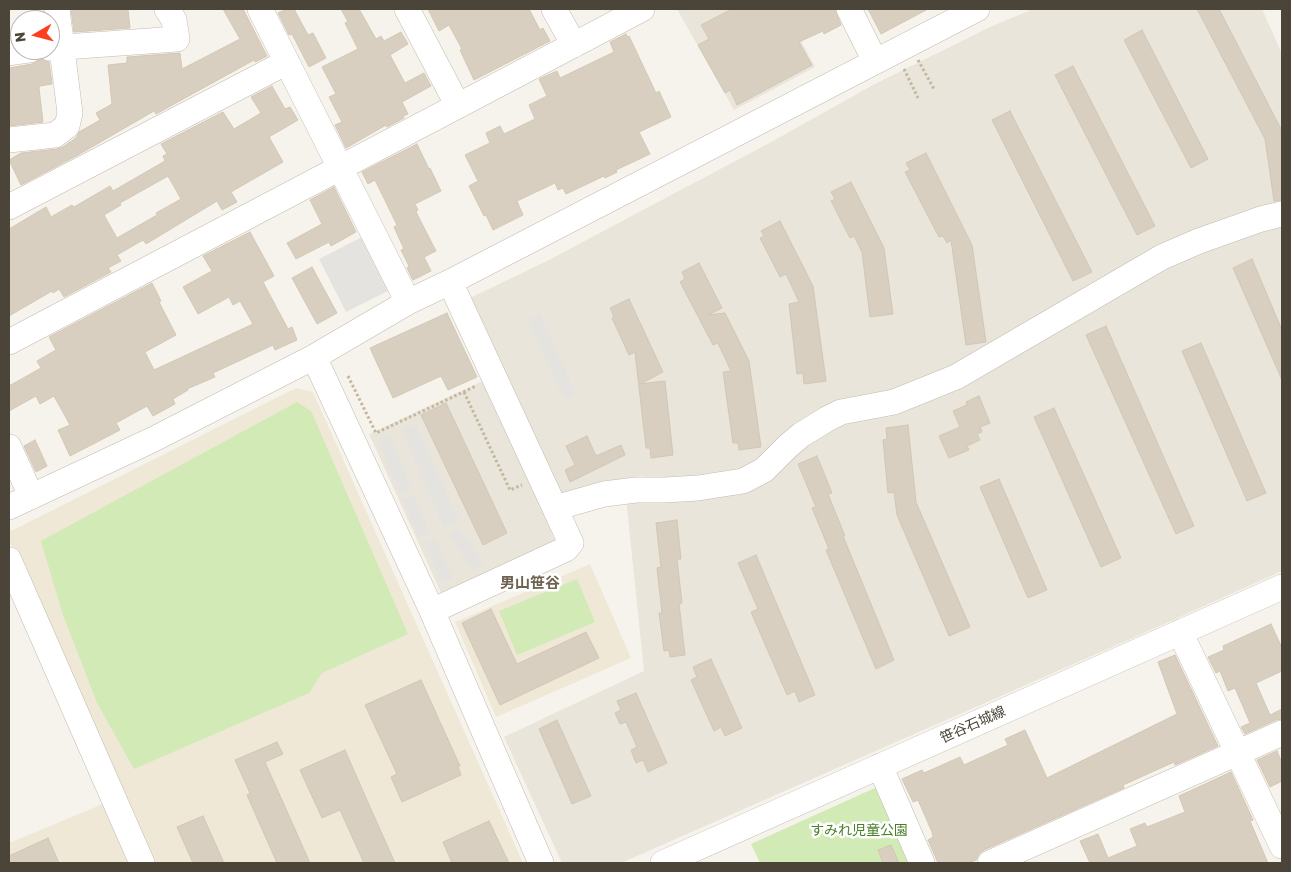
<!DOCTYPE html>
<html>
<head>
<meta charset="utf-8">
<style>
	body { margin:0 }
	#map { position:relative; width:1291px; height:872px; overflow:hidden; background:#f6f3ec; font-family:Rubik,sans-serif }
	canvas { display:block }
	.frame { position:absolute; inset:0; border:10px solid #4b4439; pointer-events:none }
	.north { position:absolute; left:10px; top:10px; width:50px; height:50px; box-sizing:border-box; background:#fff; border:1px solid #b7b4b0; border-radius:50%; rotate:262deg; font-size:14px; font-weight:700; line-height:20px; text-align:center; color:#4b4439 }
	.north::after { content:''; display:block; margin:auto; width:18px; height:22px; background:#fc3f1d; clip-path:polygon(50% 0,100% 100%,50% 72%,0 100%) }
</style>
</head>
<body>
<div id="map">
<canvas width="1291" height="872"></canvas>
<div class="frame"></div>
<div class="north">N</div>
</div>
<script>
const ctx = document.querySelector('canvas').getContext('2d');
ctx.lineJoin = 'round';
function fill(path, color) {
  ctx.fillStyle = color;
  ctx.fill(path, 'evenodd');
}
function poly(rows) {
  const path = new Path2D();
  for (const r of rows) {
    path.moveTo(r[0], r[1]);
    for (let i = 2; i < r.length; i += 2) path.lineTo(r[i], r[i + 1]);
  }
  return path;
}
function trace(path, color, width, dash) {
  ctx.strokeStyle = color;
  ctx.lineWidth = width;
  ctx.lineCap = dash ? 'butt' : 'round';
  ctx.setLineDash(dash || []);
  ctx.stroke(path);
}
function write(font, color, halo, rows, align = 'center') {
  ctx.font = font + ' Rubik,"Noto Sans JP",sans-serif';
  ctx.lineWidth = 5;
  ctx.setLineDash([]);
  ctx.textBaseline = 'middle';
  ctx.strokeStyle = halo;
  ctx.fillStyle = color;
  for (const [text, x, y, turn = 0] of rows) {
    ctx.save();
    ctx.translate(x, y);
    ctx.rotate((+turn || 0) * Math.PI / 180);
    ctx.textAlign = isNaN(turn) ? turn : align;
    if (halo) ctx.strokeText(text, 0, 0);
    ctx.fillText(text, 0, 0);
    ctx.restore();
  }
}
const residential = poly([
	[677,9,784,9,815,67,734,110],
	[1033,9,1262,9,1282,54,1282,208,1003,341,742,473,663,481,642,476,576,492,540,504,556,544,442,595,369,434,504,371,470,298,547,261,773,141,873,85,990,27],
	[1282,220,1282,571,1135,637,621,863,562,863,504,737,644,671,626,498,700,498,805,442,1138,277]
]);
const education = poly([
	[296,388,313,392,523,863,156,863,9,540,9,532],
	[590,564,631,658,496,717,455,622],
	[105,803,132,863,9,863,9,843]
]);
const green = poly([
	[297,402,311,411,408,634,322,673,309,693,134,769,97,703,62,612,41,541],
	[577,579,595,622,517,655,499,611],
	[877,787,911,863,760,863,751,844]
]);
const parking = poly([
	[368,234,396,287,346,312,319,259],
	[540,314,576,394,565,400,528,320],
	[416,424,459,521,444,528,402,430],
	[389,435,411,488,400,493,377,440],
	[414,495,430,533,419,538,403,499],
	[459,528,483,562,473,570,449,535],
	[436,539,453,578,441,583,425,544]
]);
const building = poly([
	[71,9,128,9,130,28,74,32,71,9],
	[223,9,243,9,267,56,255,62,254,60,156,114,154,111,78,155,21,185,9,160,21,153,57,149,63,147,76,138,79,132,100,120,96,113,112,104,108,65,127,63,127,57,180,53,182,69,240,39,223,9],
	[287,9,294,9,308,35,313,33,326,58,309,67,292,34,289,35,278,13,287,9],
	[341,9,359,9,376,39,381,36,384,41,401,32,408,44,390,55,405,83,424,73,431,86,402,102,408,114,403,116,404,118,387,127,386,125,346,148,335,125,342,122,329,97,336,94,322,67,358,49,345,23,348,22,341,9],
	[428,9,529,9,540,30,543,28,550,41,474,80,460,50,462,49,449,25,439,31,428,9],
	[732,9,835,9,841,25,824,34,823,31,799,42,812,65,737,105,730,90,725,93,698,45,709,39,701,25,732,9],
	[868,9,928,9,881,34,868,9],
	[1197,9,1219,9,1282,131,1282,200,1274,201,1265,139,1197,9],
	[1142,30,1208,159,1191,168,1124,40,1142,30],
	[626,34,627,37,629,36,656,93,659,91,671,117,639,132,650,154,616,170,617,172,605,178,604,176,566,194,563,188,558,190,555,183,517,201,523,215,493,230,486,215,484,216,469,186,478,181,465,155,490,143,486,133,500,126,504,134,535,119,529,105,547,96,539,79,557,71,560,78,614,52,610,42,626,34],
	[41,59,49,62,52,84,40,86,39,88,43,122,9,126,9,68,32,64,41,59],
	[1073,66,1155,226,1137,235,1055,75,1073,66],
	[272,86,285,109,290,107,298,120,269,137,283,162,231,192,237,202,222,210,217,201,146,244,143,240,117,255,121,261,108,268,111,272,64,297,59,289,53,293,52,291,9,316,9,229,46,207,51,217,72,205,74,207,110,186,113,191,165,161,163,156,167,154,161,144,223,112,234,129,261,113,251,97,272,86],
	[168,176,181,199,156,213,157,215,117,238,104,215,121,205,120,203,168,176],
	[1010,111,1092,272,1073,281,992,120,1010,111],
	[417,144,429,169,430,168,441,191,415,204,418,210,416,212,436,251,424,257,431,271,413,280,407,268,409,266,401,250,404,249,394,227,397,225,375,180,368,184,362,172,417,144],
	[926,153,972,245,986,342,966,345,951,240,947,243,943,236,939,237,905,172,910,170,906,163,926,153],
	[851,182,884,248,893,314,870,317,862,252,854,236,850,238,831,201,835,199,831,192,851,182],
	[334,187,356,232,331,246,329,242,296,259,287,243,322,224,310,200,334,187],
	[780,221,813,286,826,381,804,384,803,373,797,374,789,304,799,302,786,274,780,277,760,238,764,236,761,231,780,221],
	[250,232,274,276,263,282,288,329,292,327,297,340,275,350,273,345,213,373,215,377,187,389,188,390,173,399,175,404,153,416,147,406,116,423,120,430,70,456,58,430,70,425,54,396,40,404,36,396,9,411,9,386,41,368,37,361,56,350,49,337,152,283,161,301,159,302,176,335,145,352,154,370,253,324,240,301,233,305,229,297,198,314,183,287,212,271,203,256,250,232],
	[1252,259,1282,330,1282,380,1233,268,1252,259],
	[699,263,722,308,708,315,725,313,749,361,761,447,739,450,738,443,733,443,723,372,731,371,718,343,713,345,680,282,685,279,682,272,699,263],
	[312,267,337,313,317,324,292,278,312,267],
	[629,299,663,372,640,384,665,381,673,455,651,458,650,448,646,448,635,352,629,355,612,318,614,317,610,308,629,299],
	[447,313,477,377,448,390,441,376,393,398,370,348,447,313],
	[1106,326,1194,526,1176,534,1086,335,1106,326],
	[1201,343,1266,493,1247,501,1182,351,1201,343],
	[979,396,990,423,980,427,982,432,977,434,980,440,967,446,969,450,949,458,939,436,960,427,953,411,967,405,966,402,979,396],
	[446,403,507,533,483,545,421,415,446,403],
	[1054,408,1121,558,1101,567,1034,417,1054,408],
	[908,425,916,502,970,627,949,636,897,515,894,492,888,493,883,440,887,439,886,428,908,425],
	[587,436,596,456,621,445,625,455,570,482,565,470,575,465,566,446,587,436],
	[35,440,47,466,36,472,24,446,35,440],
	[817,456,832,493,828,494,845,536,843,536,894,660,876,669,826,550,829,549,812,508,816,507,798,464,817,456],
	[999,479,1047,590,1028,598,980,487,999,479],
	[677,520,681,559,677,559,682,603,679,604,685,655,670,657,669,650,664,651,659,613,662,613,657,568,661,567,656,523,677,520],
	[756,555,815,695,799,702,795,691,787,695,751,612,758,609,738,563,756,555],
	[491,609,517,664,586,632,599,658,500,705,462,623,491,609],
	[1271,624,1282,648,1282,671,1256,683,1270,715,1282,709,1282,719,1276,720,1245,734,1241,727,1250,723,1235,688,1228,691,1220,671,1216,673,1208,657,1224,650,1223,646,1271,624],
	[1175,655,1218,746,1175,765,1174,762,1123,785,1124,788,984,850,979,854,976,860,969,863,938,863,928,840,933,837,932,832,918,800,913,802,902,779,922,770,924,773,960,757,964,765,1008,745,1005,739,1025,730,1047,778,1177,714,1158,662,1175,655],
	[711,659,742,728,725,736,721,727,714,731,691,680,697,677,693,667,711,659],
	[421,680,460,766,458,767,461,775,402,802,391,777,397,774,365,705,421,680],
	[636,693,667,763,648,772,643,760,636,763,631,750,637,747,626,722,620,724,615,713,621,710,617,701,636,693],
	[557,720,591,796,572,804,539,729,557,720],
	[277,742,283,754,265,762,310,863,277,863,247,795,250,793,235,760,277,742],
	[345,750,366,798,395,863,364,863,340,810,322,818,300,770,345,750],
	[1277,751,1282,763,1282,781,1270,787,1257,760,1277,751],
	[1231,772,1253,820,1250,821,1268,863,1090,863,1080,841,1098,834,1108,858,1137,846,1130,829,1145,823,1147,827,1185,812,1179,796,1231,772],
	[203,816,224,863,193,863,177,827,203,816],
	[489,821,509,863,452,863,443,842,489,821],
	[48,838,59,863,9,863,9,856,48,838],
	[891,845,899,863,883,863,878,850,891,845]
]);
const path = poly([
	[918,60,934,89],
	[904,69,918,98],
	[348,376,376,433,476,386],
	[464,392,510,490,522,485]
]);
const minor = poly([
	[260,9,408,302],
	[407,9,458,106],
	[554,9,574,45],
	[849,9,875,61],
	[50,48,177,39,174,20,167,9],
	[9,53,30,50],
	[9,140,55,135,67,126,70,113,57,9],
	[9,207,287,62],
	[9,342,642,9],
	[314,357,432,611,541,863],
	[9,447,31,496],
	[9,507,152,440,314,357,408,302,450,282,977,9],
	[555,508,604,494,636,490,665,490,698,488,743,481,764,470,788,446,801,435,827,419,841,412,894,402,956,377,1162,257,1199,241,1261,219,1282,214],
	[9,560,142,863],
	[432,611,566,549,571,543,450,282],
	[1180,632,1282,846],
	[880,766,922,863],
	[663,863,1282,587],
	[990,863,1282,733]
]);
const streetNames = [
	["笹谷石城線",973,725,-24]
];
const parkNames = [
	["すみれ児童公園",859,831]
];
const neighbourhoodNames = [
	["男山笹谷",530,584]
];
fill(residential, '#eae5da');
fill(education, '#efe8d6');
fill(green, '#d2eab5');
fill(parking, '#e5e3e0');
fill(building, '#d8cfc1');
trace(building, '#d3c7b4', 1);
trace(minor, '#c2bbae', 26);
trace(path, '#c4b79f', 3, [2.5, 2.5]);
trace(minor, '#fff', 25);
write('14px', '#4b4439', '#fff', streetNames);
write('14px', '#4a7f2a', '#fff', parkNames);
write('bold 15px', '#6e6250', '#fff', neighbourhoodNames);
</script>
</body>
</html>
